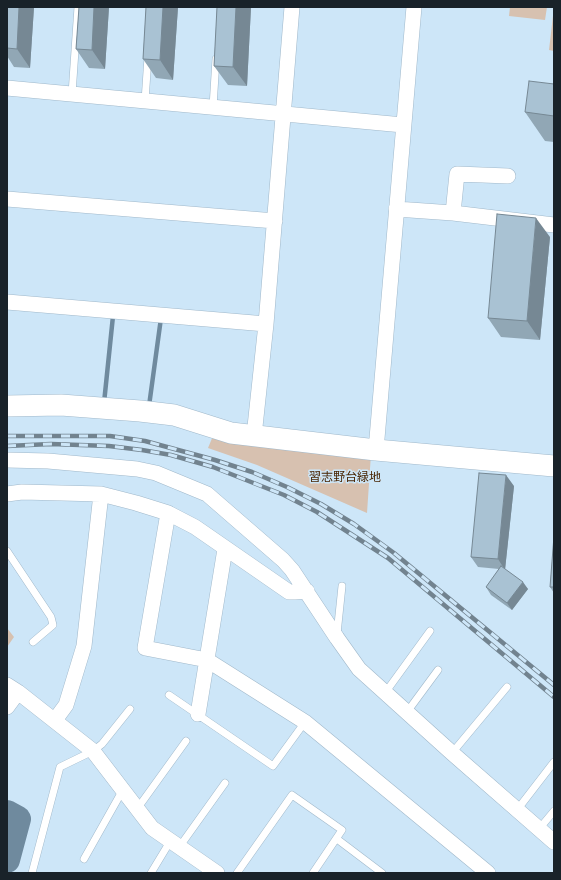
<!DOCTYPE html>
<html>
<head>
<meta charset="utf-8">
<style>
	body { margin:0 }
	#map { position:relative; width:561px; height:880px; overflow:hidden; background:#cde6f8; font-family:Ubuntu,sans-serif }
	canvas { display:block }
	.frame { position:absolute; inset:0; border:8px solid #192229; pointer-events:none }
</style>
</head>
<body>
<div id="map">
<canvas width="561" height="880"></canvas>
<div class="frame"></div>
</div>
<script>
const ctx = document.querySelector('canvas').getContext('2d');
ctx.lineJoin = 'round';
function fill(path, color) {
  ctx.fillStyle = color;
  ctx.fill(path, 'evenodd');
}
function poly(rows) {
  const path = new Path2D();
  for (const r of rows) {
    path.moveTo(r[0], r[1]);
    for (let i = 2; i < r.length; i += 2) path.lineTo(r[i], r[i + 1]);
  }
  return path;
}
function trace(path, color, width, dash) {
  ctx.strokeStyle = color;
  ctx.lineWidth = width;
  ctx.lineCap = dash ? 'butt' : 'round';
  ctx.setLineDash(dash || []);
  ctx.stroke(path);
}
function write(font, color, halo, rows, align = 'center') {
  ctx.font = font + ' Ubuntu,"Noto Sans JP",sans-serif';
  ctx.lineWidth = 3;
  ctx.setLineDash([]);
  ctx.textBaseline = 'middle';
  ctx.strokeStyle = halo;
  ctx.fillStyle = color;
  for (const [text, x, y, turn = 0] of rows) {
    ctx.save();
    ctx.translate(x, y);
    ctx.rotate((+turn || 0) * Math.PI / 180);
    ctx.textAlign = isNaN(turn) ? turn : align;
    if (halo) ctx.strokeText(text, 0, 0);
    ctx.fillText(text, 0, 0);
    ctx.restore();
  }
}
const green = poly([
	[510,7,547,7,545,20,509,16],
	[554,7,554,51,549,50],
	[213,436,371,454,367,513,257,465,208,448],
	[7,628,14,637,7,647]
]);
const stream = poly([
	[104,403,113,316],
	[149,406,161,318]
]);
const river = poly([
	[7,813,18,819,7,860]
]);
const lane = poly([
	[72,94,78,7],
	[145,101,148,57],
	[213,107,216,59],
	[7,551,51,617,53,625,33,642],
	[337,634,342,586],
	[385,693,430,631],
	[169,695,273,766,305,722],
	[407,712,438,670],
	[452,753,507,687],
	[137,809,186,741],
	[517,810,554,762],
	[539,829,554,811],
	[337,839,382,873],
	[180,846,225,783],
	[84,859,120,795,124,790],
	[32,873,60,767,93,751,102,744,130,709],
	[151,873,171,840],
	[237,873,292,795,342,830,313,873]
]);
const street = poly([
	[7,88,403,125],
	[7,199,275,221],
	[396,209,453,213,554,225],
	[453,213,457,174,508,176],
	[7,302,266,324],
	[254,436,266,324,292,7],
	[376,450,414,7],
	[7,460,48,461,137,469,156,473,207,494,283,560,292,570,337,638,359,669,452,753,554,842],
	[7,494,22,492,101,494,136,503,168,513,195,527,289,592,295,592,307,591],
	[168,513,145,648,207,660,305,722,488,873],
	[7,685,18,692,93,751,152,828,217,873],
	[7,707,18,692],
	[198,714,225,549],
	[55,720,66,705,84,646,101,494]
]);
const secondary = poly([
	[7,406,61,405,140,411,174,415,231,433,376,450,554,466]
]);
const rail = poly([
	[7,436,110,436,145,441,215,460,252,472,287,487,321,504,354,524,394,553,554,685],
	[7,446,51,444,109,446,142,450,171,455,213,467,284,495,317,512,388,558,554,697]
]);
const wall = poly([
	[7,7,34,7,30,68,14,67,7,56],
	[79,7,109,7,105,69,89,68,76,49],
	[146,7,178,7,173,80,156,78,143,59],
	[217,7,251,7,247,86,228,85,214,66],
	[554,84,554,142,545,141,525,112],
	[550,237,540,340,501,337,488,318],
	[514,486,505,569,528,589,512,610,491,595,486,587,499,569,478,567,471,557],
	[554,536,554,593,550,587]
]);
const shadedWall = poly([
	[19,7,34,7,30,68,17,49],
	[94,7,109,7,105,69,92,50],
	[163,7,178,7,173,80,160,60],
	[236,7,251,7,247,86,233,67],
	[536,218,550,237,540,340,527,321],
	[506,475,514,486,505,570,498,559],
	[523,582,528,589,512,610,507,603]
]);
const building = poly([
	[7,7,19,7,17,49,7,48,7,7],
	[79,7,94,7,92,50,76,49,79,7],
	[146,7,163,7,160,60,143,59,146,7],
	[217,7,236,7,233,67,214,66,217,7],
	[529,81,554,84,554,116,525,112,529,81],
	[497,214,536,218,527,321,488,318,497,214],
	[479,473,506,475,498,559,471,557,479,473],
	[554,536,554,587,550,587,554,536],
	[501,566,523,582,507,603,486,587,501,566]
]);
const parkNames = [
	["習志野台緑地",345,477]
];
fill(green, '#d7c1b0');
trace(stream, '#6f8a9e', 4.5);
trace(river, '#6f8a9e', 26);
trace(lane, '#a0b8ca', 8);
trace(street, '#a0b8ca', 16);
trace(secondary, '#a0b8ca', 22);
trace(lane, '#fff', 7);
trace(street, '#fff', 15);
trace(secondary, '#fff', 21);
trace(rail, '#72838f', 4.5);
trace(rail, '#cde6f8', 3, [9]);
fill(wall, '#91a7b5');
fill(shadedWall, '#768894');
fill(building, '#a9c2d3');
trace(building, '#768894', 1);
write('12px', '#472300', '#cde6f8', parkNames);
</script>
</body>
</html>
